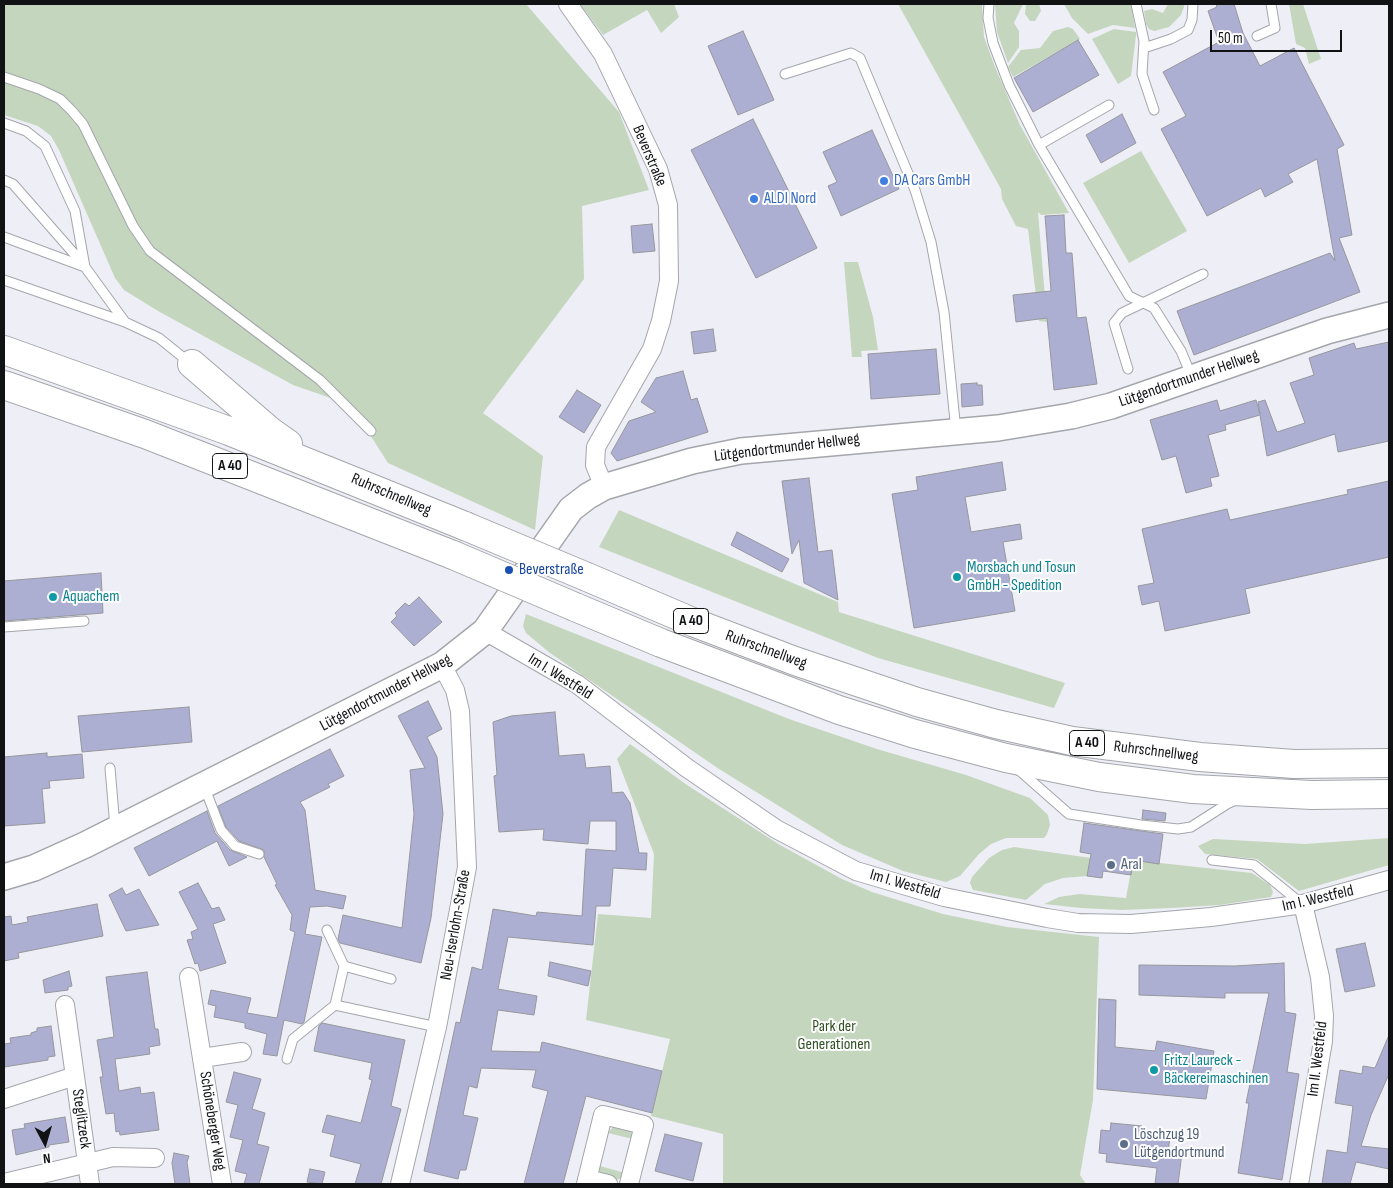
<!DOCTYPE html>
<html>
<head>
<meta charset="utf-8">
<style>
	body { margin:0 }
	#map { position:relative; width:1393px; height:1188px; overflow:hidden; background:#eeeff6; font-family:"Sofia Sans Condensed",sans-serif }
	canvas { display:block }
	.frame { position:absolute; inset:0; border:5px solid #111214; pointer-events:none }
	.north { position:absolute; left:20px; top:1118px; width:50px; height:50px; -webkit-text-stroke:4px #fdfdfe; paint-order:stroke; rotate:174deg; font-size:14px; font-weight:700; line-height:20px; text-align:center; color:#111214 }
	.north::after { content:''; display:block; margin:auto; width:18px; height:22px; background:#111214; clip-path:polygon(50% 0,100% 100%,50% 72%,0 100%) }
	.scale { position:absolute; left:1210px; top:30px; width:132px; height:22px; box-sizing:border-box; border:2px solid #111214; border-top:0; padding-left:6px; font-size:15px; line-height:18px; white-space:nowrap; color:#111214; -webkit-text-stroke:4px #fdfdfe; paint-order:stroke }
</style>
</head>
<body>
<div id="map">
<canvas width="1393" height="1188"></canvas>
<div class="frame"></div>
<div class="north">N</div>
<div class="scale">50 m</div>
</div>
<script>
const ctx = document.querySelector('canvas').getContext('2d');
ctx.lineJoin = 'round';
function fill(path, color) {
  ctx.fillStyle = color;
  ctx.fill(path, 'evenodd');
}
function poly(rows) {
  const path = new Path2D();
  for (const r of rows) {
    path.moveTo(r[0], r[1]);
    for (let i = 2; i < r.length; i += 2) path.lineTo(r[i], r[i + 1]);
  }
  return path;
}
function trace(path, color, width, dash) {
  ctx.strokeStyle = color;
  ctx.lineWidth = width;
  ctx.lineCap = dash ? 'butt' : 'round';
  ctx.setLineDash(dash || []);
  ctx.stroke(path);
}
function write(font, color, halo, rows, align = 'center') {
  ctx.font = font + ' "Sofia Sans Condensed",sans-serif';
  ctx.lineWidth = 4;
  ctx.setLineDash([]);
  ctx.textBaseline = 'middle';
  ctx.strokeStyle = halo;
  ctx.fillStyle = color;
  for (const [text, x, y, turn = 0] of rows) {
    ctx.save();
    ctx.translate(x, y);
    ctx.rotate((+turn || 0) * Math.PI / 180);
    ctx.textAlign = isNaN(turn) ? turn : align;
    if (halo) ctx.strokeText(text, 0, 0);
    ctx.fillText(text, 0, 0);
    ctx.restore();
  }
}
const green = poly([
	[4,4,526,4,619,112,649,190,582,206,584,279,483,413,543,456,535,530,388,463,351,405,293,385,158,311,124,290,115,278,59,150,51,136,38,126,4,115],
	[580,4,674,4,679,17,661,33,647,10,603,35],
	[898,4,982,4,984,37,995,67,1020,125,1069,213,1041,215,1038,212,1047,322,1039,321,1028,229,1016,226,1002,199,1001,189],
	[995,4,1023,4,1014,23,1019,31,1019,47,1008,63,997,32],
	[1026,4,1039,4,1041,11,1035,21,1030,21,1025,14],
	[1064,4,1131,4,1135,28,1113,25,1088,34,1072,18],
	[1168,4,1185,4,1181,15,1169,27,1154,31,1149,29,1146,24,1144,11,1152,9,1163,13],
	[1289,4,1303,4,1321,59,1309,64,1305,48,1296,44],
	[1068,27,1073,29,1080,39,1013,77,1008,67,1021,50,1040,48,1053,31],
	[1114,29,1136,32,1136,35,1131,76,1118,84,1092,39],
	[1141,151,1187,231,1129,263,1083,183],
	[844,262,858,262,873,317,878,350,861,351,862,357,852,357],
	[619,510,838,602,839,612,1065,683,1054,708,878,658,599,547],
	[526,614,789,719,877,749,966,775,1030,798,1048,815,1050,825,1047,834,1044,838,1006,838,991,844,979,854,960,876,946,882,903,871,842,845,719,769,550,653,526,633,523,626],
	[630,744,687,785,780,845,842,879,872,892,943,914,1007,927,1099,937,1093,1100,1080,1175,1086,1184,723,1184,723,1134,651,1116,670,1039,586,1020,598,914,651,918,654,854,617,759],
	[1389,838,1389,865,1299,891,1257,859,1205,854,1198,846,1213,839,1305,844],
	[1014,847,1091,858,1087,876,1063,878,1045,884,1026,900,973,890,970,883,972,877,989,858,1002,850],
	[1133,860,1252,873,1270,885,1273,892,1271,897,1220,905,1171,908,1122,910,1081,908,1044,904,1059,897,1079,894,1126,898],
	[614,1126,631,1130,633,1139,608,1133],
	[600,1166,625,1173,624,1177,616,1180,603,1177,599,1171]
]);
const building = poly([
	[1216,4,1234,4,1243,33,1260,66,1294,48,1344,145,1337,149,1352,235,1339,238,1360,292,1194,355,1177,311,1330,253,1335,261,1317,159,1288,174,1293,182,1265,197,1261,188,1207,216,1161,129,1186,116,1163,72,1219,42,1208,11,1217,7,1216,4],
	[743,31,774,100,738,115,708,46,743,31],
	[1078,40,1099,75,1033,112,1014,78,1078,40],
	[1122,114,1136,143,1101,163,1086,135,1122,114],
	[753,119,817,248,756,278,691,150,753,119],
	[872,130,899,189,841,216,828,186,837,182,823,152,872,130],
	[1064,215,1066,253,1072,253,1077,318,1086,317,1097,384,1054,390,1047,318,1016,322,1013,295,1051,291,1045,216,1064,215],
	[652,224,655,251,633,253,631,226,652,224],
	[713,329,716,351,694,354,691,332,713,329],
	[1389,342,1389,441,1338,452,1335,434,1267,456,1260,415,1225,425,1226,430,1208,435,1219,476,1210,478,1212,486,1186,493,1176,456,1162,460,1150,420,1217,400,1220,411,1256,400,1260,414,1258,402,1265,400,1277,432,1305,423,1290,383,1314,375,1309,358,1354,343,1356,349,1389,342],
	[936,349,940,394,871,399,868,354,936,349],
	[683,371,691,400,697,398,708,432,617,461,611,453,629,421,656,412,641,402,656,378,683,371],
	[977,383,977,385,982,385,983,405,962,407,961,384,977,383],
	[577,390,601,405,584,433,559,417,577,390],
	[1002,462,1006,490,965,497,971,532,1020,524,1022,539,1003,542,1015,611,914,628,892,494,918,490,916,477,1002,462],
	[809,478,818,552,832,550,838,600,804,583,799,540,792,554,782,481,809,478],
	[1389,481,1389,557,1245,589,1250,613,1165,631,1159,601,1142,605,1138,586,1154,583,1142,529,1227,509,1230,520,1348,494,1347,490,1389,481],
	[737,532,789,559,782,572,731,545,737,532],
	[101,573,103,613,4,621,4,581,101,573],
	[419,597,442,622,414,646,391,622,397,616,395,613,405,603,409,606,419,597],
	[428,701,442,729,427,737,437,757,443,814,431,918,421,963,340,943,338,939,343,915,402,928,414,814,410,770,425,768,398,716,428,701],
	[189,707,192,742,82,752,78,716,189,707],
	[555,712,559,756,584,754,586,768,610,766,612,793,623,792,630,803,639,853,647,853,646,870,613,868,610,906,596,906,593,945,508,937,498,989,537,996,534,1015,498,1010,491,1051,540,1052,542,1042,662,1071,652,1113,586,1096,563,1184,524,1184,548,1091,532,1087,536,1070,481,1068,477,1088,469,1086,463,1115,478,1118,466,1170,460,1170,458,1179,424,1171,456,1022,460,1023,472,967,482,970,493,909,536,916,537,912,582,916,586,849,616,851,616,821,590,821,588,844,543,840,544,829,499,832,494,776,497,775,493,722,511,716,555,712],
	[330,749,344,776,328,784,330,787,300,802,305,810,315,890,346,896,343,909,327,906,310,907,305,934,322,937,304,1022,302,1024,284,1020,277,1056,263,1054,267,1034,245,1028,245,1023,214,1017,216,1006,208,1004,211,990,251,998,247,1013,277,1018,295,932,290,930,292,915,275,885,277,884,264,857,264,850,239,841,226,827,218,806,330,749],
	[47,753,47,757,82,754,84,778,49,781,50,788,42,789,45,823,4,826,4,757,47,753],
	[1143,810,1166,813,1165,821,1142,819,1143,810],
	[207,811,215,833,230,850,247,857,229,866,217,841,149,876,134,848,207,811],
	[1084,823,1163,834,1159,864,1133,860,1131,875,1103,871,1102,878,1087,876,1091,854,1080,852,1084,823],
	[198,883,212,909,219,907,225,920,213,924,226,963,200,971,198,963,195,964,187,940,193,939,191,932,198,929,179,892,198,883],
	[122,888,126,895,139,889,159,925,126,931,109,895,122,888],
	[97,904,103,936,18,953,19,958,4,961,4,917,11,916,12,925,28,922,27,917,97,904],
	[1365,943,1375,986,1345,992,1336,949,1365,943],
	[550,962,591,971,588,986,548,976,550,962],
	[1284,963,1285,1012,1296,1014,1287,1072,1299,1074,1282,1180,1238,1173,1249,1103,1246,1103,1269,993,1225,993,1225,998,1139,995,1139,965,1235,966,1284,963],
	[69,971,72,986,68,987,68,990,45,993,43,980,69,971],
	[147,972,155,1029,158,1029,160,1045,149,1047,150,1054,115,1059,119,1091,140,1087,141,1094,154,1092,159,1130,120,1135,119,1131,116,1132,114,1113,106,1114,100,1077,103,1077,97,1040,114,1037,106,977,147,972],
	[1099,999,1116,1000,1115,1047,1155,1051,1157,1041,1214,1051,1206,1099,1097,1089,1099,999],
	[322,1023,405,1040,391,1106,401,1109,381,1184,355,1184,361,1164,330,1156,335,1135,322,1132,327,1115,361,1123,372,1080,369,1079,372,1063,314,1051,319,1026,322,1023],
	[51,1026,55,1056,48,1057,48,1060,4,1067,4,1044,11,1043,10,1038,31,1035,31,1033,37,1031,37,1028,51,1026],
	[1389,1035,1389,1074,1371,1115,1361,1146,1389,1149,1389,1169,1356,1162,1350,1184,1322,1184,1327,1150,1347,1153,1353,1106,1335,1103,1340,1070,1362,1074,1363,1066,1375,1068,1389,1035],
	[234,1072,261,1079,252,1109,265,1113,257,1144,269,1147,259,1184,244,1184,247,1174,235,1171,243,1140,230,1137,238,1105,226,1102,234,1072],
	[65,1117,69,1142,49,1145,49,1147,16,1155,12,1130,25,1128,24,1124,65,1117],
	[1111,1123,1142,1126,1141,1135,1170,1138,1168,1152,1182,1153,1178,1184,1155,1184,1157,1168,1106,1162,1107,1154,1099,1153,1101,1130,1110,1131,1111,1123],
	[665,1134,702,1143,693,1181,655,1171,665,1134],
	[174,1153,189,1156,187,1162,190,1184,175,1184,172,1163,174,1153],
	[310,1169,325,1172,322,1184,307,1182,310,1169]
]);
const service = poly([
	[989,4,988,18,993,43,1009,85,1039,145,1129,296,1154,308,1181,351,1191,375],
	[1136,4,1144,41,1142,74,1154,110],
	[1257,36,1275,28,1271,4],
	[1144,48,1171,39,1188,30,1192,20,1193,4],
	[785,74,851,53,860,58,915,190,931,242,944,312,956,431],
	[4,77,39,89,60,99,72,111,83,124,133,226,150,251,320,380,371,431],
	[4,123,26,131,45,146,75,211,85,267],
	[1039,145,1109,105],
	[4,180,13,184,84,265],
	[4,237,85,267,125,322],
	[4,280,125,322,159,338,190,363],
	[1128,369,1114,323,1122,313,1203,274],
	[4,627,84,621],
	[110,768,115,827],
	[1020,771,1069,814,1141,825,1178,829,1191,827,1227,804,1236,800],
	[204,786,221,830,235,846,259,854],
	[1212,860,1254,865,1302,904],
	[327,930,344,966,335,1005],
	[344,966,391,979],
	[287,1059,293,1039,335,1005,437,1027]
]);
const minor = poly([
	[568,4,603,54,658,169,668,205,669,281,661,321,652,349,596,447,595,465,604,487],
	[485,631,577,684,687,768,776,829,856,871,944,897,1047,918,1078,923,1131,924,1211,917,1303,904,1389,880],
	[189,977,222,1184],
	[65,1005,90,1184],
	[202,1058,242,1052],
	[4,1099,75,1076],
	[587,1179,608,1184],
	[4,1183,113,1157,155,1158],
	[400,1184,437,1027,467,867,460,711,455,690,442,665],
	[586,1184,603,1115,644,1125,629,1184],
	[1299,1184,1323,1041,1324,1016,1320,977,1303,904]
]);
const secondary = poly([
	[4,877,34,868,85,845,442,665,485,631,571,509,588,496,604,487,692,461,741,451,998,428,1071,416,1111,406,1327,331,1389,315]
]);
const motorway = poly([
	[4,350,229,431,465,526],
	[192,364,271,432,288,444],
	[4,385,145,434,453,555],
	[587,577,695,623,795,661,917,702,996,724,1072,741,1200,757,1294,764,1389,763],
	[575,607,661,643,839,710,915,734,1006,758,1099,777,1193,789,1312,795,1389,794]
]);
const motorwayBridge = poly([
	[465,526,587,577],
	[453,555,575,607]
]);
const markers = [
	[884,181,5,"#3f7fe0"],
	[754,199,5,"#3f7fe0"],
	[509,570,5,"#1a4fb4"],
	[957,577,5,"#0f9aa8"],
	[53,597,5,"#0f9aa8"],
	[1111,865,5,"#5c6f8a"],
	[1154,1070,5,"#0f9aa8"],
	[1124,1144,5,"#5c6f8a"]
];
const shields = [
	[230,466,35],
	[691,621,35],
	[1087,743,35]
];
const shieldNames = [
	["A 40",230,466],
	["A 40",691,621],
	["A 40",1087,743]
];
const streetNames = [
	["Beverstraße",649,156,67],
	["Lütgendortmunder Hellweg",1189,379,-19],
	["Lütgendortmunder Hellweg",787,448,-7],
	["Ruhrschnellweg",391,495,23],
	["Ruhrschnellweg",766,650,20],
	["Im I. Westfeld",560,677,32],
	["Lütgendortmunder Hellweg",386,693,-28],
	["Ruhrschnellweg",1156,752,7],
	["Im I. Westfeld",905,885,16],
	["Im I. Westfeld",1318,899,-13],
	["Neu-Iserlohn-Straße",456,925,-80],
	["Im II. Westfeld",1318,1059,-83],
	["Steglitzeck",81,1119,82],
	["Schöneberger Weg",212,1121,81]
];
const shopNames = [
	["DA Cars GmbH",894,181],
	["ALDI Nord",764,199]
];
const cultureNames = [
	["Morsbach und Tosun",967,568],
	["GmbH - Spedition",967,586],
	["Aquachem",63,597],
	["Fritz Laureck -",1164,1061],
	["Bäckereimaschinen",1164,1079]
];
const transitNames = [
	["Beverstraße",519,570]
];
const serviceNames = [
	["Aral",1121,865],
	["Löschzug 19",1134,1135],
	["Lütgendortmund",1134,1153]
];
const parkNames = [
	["Park der",834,1027],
	["Generationen",834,1045]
];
fill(green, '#c5d6be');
fill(building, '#adafd2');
trace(building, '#96979d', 1);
trace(service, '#a4a6ac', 11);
trace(minor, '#a4a6ac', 20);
trace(secondary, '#a4a6ac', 28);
trace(motorway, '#a4a6ac', 30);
trace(service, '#fff', 9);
trace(minor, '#fff', 18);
trace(secondary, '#fff', 25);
trace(motorway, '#fff', 28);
trace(motorwayBridge, '#a4a6ac', 30, []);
trace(motorwayBridge, '#fff', 28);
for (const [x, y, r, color] of markers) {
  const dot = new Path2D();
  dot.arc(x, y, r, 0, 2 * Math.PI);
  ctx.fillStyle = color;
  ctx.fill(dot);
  trace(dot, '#fdfdfe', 2);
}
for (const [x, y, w] of shields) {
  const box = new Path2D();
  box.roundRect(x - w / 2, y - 12.5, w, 25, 4);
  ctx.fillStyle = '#fdfdfe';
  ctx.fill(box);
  trace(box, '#111214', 1);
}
write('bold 15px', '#111214', null, shieldNames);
write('16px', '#111214', '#fdfdfe', streetNames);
write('16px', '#366cbe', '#fdfdfe', shopNames, 'left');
write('16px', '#0d838f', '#fdfdfe', cultureNames, 'left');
write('16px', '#164399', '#fdfdfe', transitNames, 'left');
write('16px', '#4e5e75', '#fdfdfe', serviceNames, 'left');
write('16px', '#315023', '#fdfdfe', parkNames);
</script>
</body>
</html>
